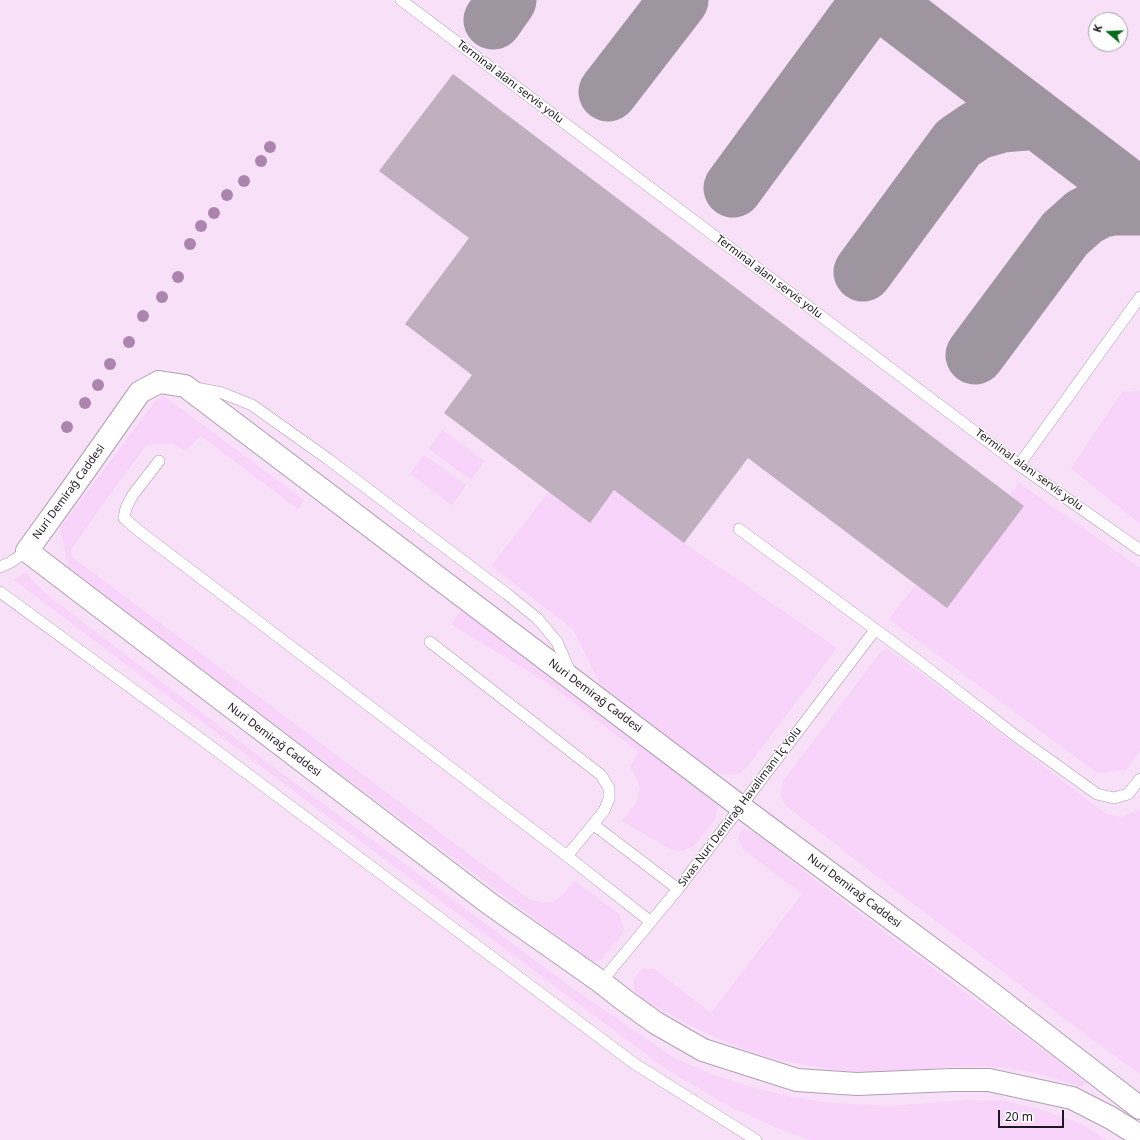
<!DOCTYPE html>
<html>
<head>
<meta charset="utf-8">
<style>
	body { margin:0 }
	#map { position:relative; width:1140px; height:1140px; overflow:hidden; background:#fef1ff; font-family:"Noto Sans",sans-serif }
	canvas { display:block }
	.north { position:absolute; left:1088px; top:12px; width:40px; height:40px; box-sizing:border-box; background:#fff; border:1px solid #a5a3a5; border-radius:50%; rotate:289deg; font-size:11px; font-weight:700; line-height:16px; text-align:center; color:#1d181e }
	.north::after { content:''; display:block; margin:auto; width:14px; height:18px; background:#036b19; clip-path:polygon(50% 0,100% 100%,50% 72%,0 100%) }
	.scale { position:absolute; left:998px; top:1110px; width:66px; height:18px; box-sizing:border-box; border:2px solid #1d181e; border-top:0; padding-left:5px; font-size:12px; line-height:14px; white-space:nowrap; color:#1d181e; -webkit-text-stroke:3px #fff; paint-order:stroke }
</style>
</head>
<body>
<div id="map">
<canvas width="1140" height="1140"></canvas>
<div class="north">K</div>
<div class="scale">20 m</div>
</div>
<script>
const ctx = document.querySelector('canvas').getContext('2d');
ctx.lineJoin = 'round';
function fill(path, color) {
  ctx.fillStyle = color;
  ctx.fill(path, 'evenodd');
}
function poly(rows) {
  const path = new Path2D();
  for (const r of rows) {
    path.moveTo(r[0], r[1]);
    for (let i = 2; i < r.length; i += 2) path.lineTo(r[i], r[i + 1]);
  }
  return path;
}
function trace(path, color, width, dash) {
  ctx.strokeStyle = color;
  ctx.lineWidth = width;
  ctx.lineCap = dash ? 'butt' : 'round';
  ctx.setLineDash(dash || []);
  ctx.stroke(path);
}
function write(font, color, halo, rows, align = 'center') {
  ctx.font = font + ' "Noto Sans",sans-serif';
  ctx.lineWidth = 3;
  ctx.setLineDash([]);
  ctx.textBaseline = 'middle';
  ctx.strokeStyle = halo;
  ctx.fillStyle = color;
  for (const [text, x, y, turn = 0] of rows) {
    ctx.save();
    ctx.translate(x, y);
    ctx.rotate((+turn || 0) * Math.PI / 180);
    ctx.textAlign = isNaN(turn) ? turn : align;
    if (halo) ctx.strokeText(text, 0, 0);
    ctx.fillText(text, 0, 0);
    ctx.restore();
  }
}
const built = poly([
	[0,0,1140,0,1140,1140,0,1140],
	[1096,20,1120,20,1120,44,1096,44]
]);
const green = poly([
	[1140,391,1140,524,1071,468,1122,392],
	[164,396,304,500,298,509,201,436,186,450,170,444,152,444,145,447,107,498,71,550,72,557,530,900,542,903,552,902,563,895,575,881,619,914,624,929,621,936,601,960,594,963,69,571,60,528,157,399],
	[442,430,485,461,471,480,429,449],
	[424,455,466,485,452,505,410,474],
	[1019,483,1140,568,1140,751,1126,770,1097,773,889,619,916,585,947,608,1024,506,1010,495],
	[614,490,684,543,837,648,747,767,740,773,730,775,717,773,601,686,573,629,491,566,549,492,589,523],
	[26,572,32,580,50,597,260,757,571,987,674,1058,711,1074,751,1087,793,1097,824,1102,890,1106,968,1100,1007,1101,1045,1111,1081,1124,1107,1140,810,1140,782,1130,727,1105,666,1069,359,840,14,580],
	[463,608,716,798,718,804,715,819,694,846,682,851,672,850,622,821,637,802,640,788,636,777,630,766,639,752,549,684,451,624],
	[887,649,958,701,1106,814,1122,817,1140,809,1140,1074,1090,1038,870,871,785,805,781,795,783,781,881,652],
	[745,829,753,831,819,883,1087,1083,1081,1087,1037,1073,1006,1068,975,1066,951,1067,899,1072,873,1073,828,1069,774,1059,738,1047,697,1029,642,999,634,991,633,983,637,974,643,969,654,969,711,1013,802,894,744,850,738,839,740,832]
]);
const taxiway = poly([
	[880,0,1140,198],
	[493,20,507,0],
	[608,92,679,0],
	[733,188,871,0],
	[863,272,958,143,977,130,1002,123,1037,120],
	[975,355,1065,234,1084,217,1099,209,1113,206,1140,206]
]);
const building = poly([
	[453,74,1024,506,947,608,748,458,684,543,614,490,590,523,444,413,472,375,405,324,469,238,379,171]
]);
const lane = poly([
	[401,0,1019,465,1140,550],
	[196,388,222,393,252,405,328,459,507,594,538,619,557,642,571,674],
	[159,461,132,496,126,508,124,518,139,531,567,856,651,922],
	[1019,465,1140,297],
	[739,529,921,663,1016,736,1097,794,1114,798,1128,794,1140,779],
	[0,567,11,562,27,551],
	[0,592,201,739,635,1064,756,1140],
	[430,642,601,775,609,788,609,799,604,811,567,856],
	[594,825,678,889],
	[601,982,678,889,875,630]
]);
const secondary = poly([
	[1140,1108,982,986,741,807,185,386,159,382,140,392,71,490,27,551,490,904,601,982,624,1000,656,1023,703,1050,797,1080,857,1084,952,1080,989,1080,1072,1098,1111,1118,1140,1136]
]);
const trees = [
	[270,147],
	[261,161],
	[244,181],
	[227,195],
	[214,213],
	[201,226],
	[190,244],
	[178,277],
	[162,297],
	[143,316],
	[129,342],
	[110,364],
	[98,385],
	[85,403],
	[67,427]
];
const streetNames = [
	["Terminal alanı servis yolu",510,82,37],
	["Terminal alanı servis yolu",769,277,37],
	["Terminal alanı servis yolu",1029,470,36],
	["Nuri Demirağ Caddesi",69,492,-54],
	["Nuri Demirağ Caddesi",595,696,37],
	["Nuri Demirağ Caddesi",274,740,37],
	["Sivas Nuri Demirağ Havalimanı İç Yolu",740,807,-53],
	["Nuri Demirağ Caddesi",854,891,37]
];
fill(built, '#f7e0f8');
fill(green, '#f8d4fa');
trace(taxiway, '#9e95a0', 59);
fill(building, '#bfafbf');
trace(lane, '#af9fb0', 12);
trace(secondary, '#af9fb0', 24);
trace(lane, '#fff', 11);
trace(secondary, '#fff', 22);
ctx.fillStyle = '#ac85af';
for (const [x, y] of trees) {
  ctx.beginPath();
  ctx.arc(x, y, 6, 0, 2 * Math.PI);
  ctx.fill();
}
write('11px', '#1d181e', '#fff', streetNames);
</script>
</body>
</html>
